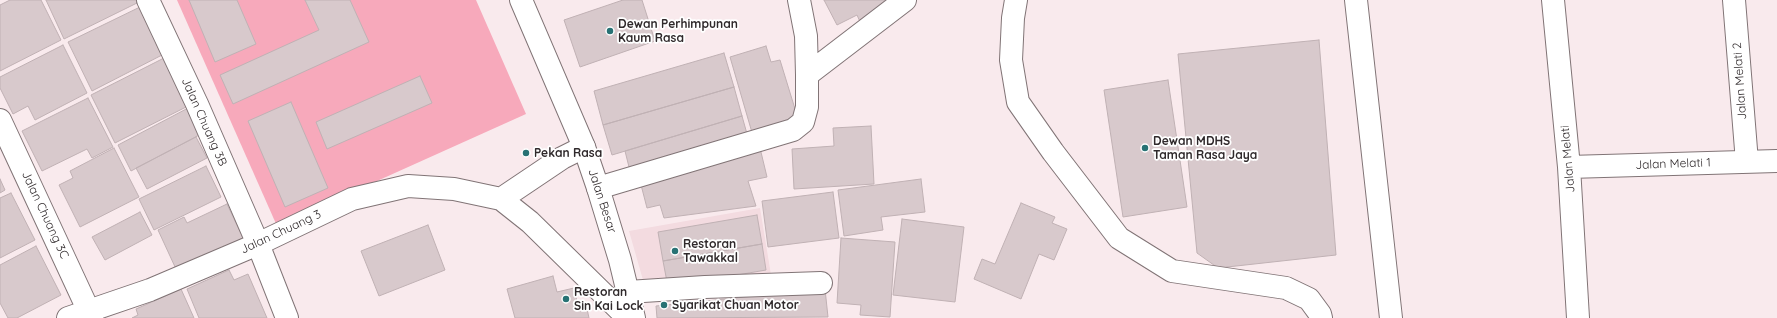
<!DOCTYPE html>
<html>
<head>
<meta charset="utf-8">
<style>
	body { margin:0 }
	canvas { display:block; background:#f9eaed }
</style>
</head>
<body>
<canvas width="1777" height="318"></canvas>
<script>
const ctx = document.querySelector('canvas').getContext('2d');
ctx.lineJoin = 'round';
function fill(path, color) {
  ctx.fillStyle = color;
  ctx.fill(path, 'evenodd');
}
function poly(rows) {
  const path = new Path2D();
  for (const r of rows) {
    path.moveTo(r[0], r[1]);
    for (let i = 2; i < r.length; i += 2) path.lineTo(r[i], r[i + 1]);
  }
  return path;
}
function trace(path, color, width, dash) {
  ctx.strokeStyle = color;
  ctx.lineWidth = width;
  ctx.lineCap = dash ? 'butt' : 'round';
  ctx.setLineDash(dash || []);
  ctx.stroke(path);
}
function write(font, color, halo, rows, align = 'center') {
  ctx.font = font + ' Quicksand,sans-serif';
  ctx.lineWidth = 3.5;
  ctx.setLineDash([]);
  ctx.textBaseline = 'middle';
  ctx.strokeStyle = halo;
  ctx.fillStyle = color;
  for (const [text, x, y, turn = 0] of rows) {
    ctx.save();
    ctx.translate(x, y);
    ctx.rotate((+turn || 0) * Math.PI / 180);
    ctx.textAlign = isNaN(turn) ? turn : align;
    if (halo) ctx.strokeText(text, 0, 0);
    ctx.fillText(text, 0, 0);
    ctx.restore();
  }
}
const built = poly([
	[760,208,771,275,643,280,629,231]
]);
const green = poly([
	[177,0,476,0,526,114,277,226]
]);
const building = poly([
	[10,0,41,0,61,40,0,71,0,5,10,0],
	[46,0,136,0,137,3,64,39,46,0],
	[189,0,237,0,256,44,215,62,189,0],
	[305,0,350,0,369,42,233,104,220,75,319,30,305,0],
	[623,0,642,0,655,41,580,67,564,20,623,0],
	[824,0,906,0,861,24,857,15,837,25,824,0],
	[140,7,164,54,92,91,68,42,140,7],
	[1319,40,1336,255,1218,268,1197,253,1178,54,1319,40],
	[63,45,87,93,35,120,28,106,13,114,0,88,0,77,63,45],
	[766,46,771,62,780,60,799,122,753,136,730,57,766,46],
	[724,53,734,87,603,125,594,91,724,53],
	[166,57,190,105,115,143,91,95,166,57],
	[420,76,432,103,327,149,316,122,420,76],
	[1168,80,1187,207,1123,217,1104,90,1168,80],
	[734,87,742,116,612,155,603,125,734,87],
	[88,98,113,147,92,158,87,149,42,171,22,131,88,98],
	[291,102,328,188,285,207,248,121,291,102],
	[190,107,203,133,131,171,118,145,190,107],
	[742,116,749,141,631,175,625,151,742,116],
	[871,126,874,184,794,189,792,149,834,146,833,128,871,126],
	[196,137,207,158,147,189,136,168,196,137],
	[114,148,139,197,80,227,59,185,73,178,70,171,114,148],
	[760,148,767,177,748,181,756,206,664,218,660,205,647,208,640,181,760,148],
	[206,166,221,197,154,230,139,199,206,166],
	[0,179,5,190,0,193,0,179],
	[921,179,925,212,881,217,883,230,844,236,838,190,921,179],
	[833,192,839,238,768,247,762,201,833,192],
	[11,193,35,240,0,258,0,198,11,193],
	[1021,203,1055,217,1052,223,1067,229,1054,260,1039,254,1021,299,974,279,982,259,995,264,1021,203],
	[227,204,243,238,176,269,158,230,184,217,187,223,227,204],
	[140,212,152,235,105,260,92,237,140,212],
	[757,215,762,244,663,261,658,232,757,215],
	[902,219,964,227,955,302,893,295,902,219],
	[428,225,445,270,379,296,361,251,428,225],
	[841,238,895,242,890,317,860,315,861,305,837,303,841,238],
	[762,244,766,270,668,287,663,261,762,244],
	[36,246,61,295,17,318,8,318,0,303,0,265,36,246],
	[229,270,234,280,248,274,267,318,199,318,187,289,229,270],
	[553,276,557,292,574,288,578,306,586,304,589,318,515,318,507,289,553,276],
	[181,289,194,318,132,318,138,315,136,309,181,289],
	[825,289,828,317,657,318,656,306,825,289]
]);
const minor = poly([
	[148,0,197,104,258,244,287,318],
	[799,0,806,36,807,75,905,0],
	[1016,0,1013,18,1011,60,1018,102,1053,152,1119,238,1172,271,1286,288,1309,299,1320,314,1321,318],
	[1356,0,1391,318],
	[1553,0,1569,167,1578,318],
	[1734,0,1747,162],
	[0,120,92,318],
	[1569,167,1777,161],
	[598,188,793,130,803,122,807,107,807,75],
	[501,199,562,158,584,147],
	[628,292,705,287,821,283],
	[68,318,150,290,258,244,352,199,408,186,454,189,501,199,530,222,628,318]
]);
const major = poly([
	[521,0,584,147,598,188,620,260,634,318]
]);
const markers = [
	[610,31,4,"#277274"],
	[1145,148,4,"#277274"],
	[526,153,4,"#277274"],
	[675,251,4,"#277274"],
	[566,299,4,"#277274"],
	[664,305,4,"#277274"]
];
const poiNames = [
	["Dewan Perhimpunan",618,24],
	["Kaum Rasa",618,38],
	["Dewan MDHS",1153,141],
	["Taman Rasa Jaya",1153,155],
	["Pekan Rasa",534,153],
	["Restoran",683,244],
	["Tawakkal",683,258],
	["Restoran",574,292],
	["Sin Kai Lock",574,306],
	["Syarikat Chuan Motor",672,305]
];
const streetNames = [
	["Jalan Melati 2",1740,81,-94],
	["Jalan Chuang 3B",204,122,66],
	["Jalan Melati",1568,159,-95],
	["Jalan Melati 1",1673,164,-2],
	["Jalan Besar",602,201,72],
	["Jalan Chuang 3C",45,215,65],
	["Jalan Chuang 3",281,232,-25]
];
fill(built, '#f3dbe0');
fill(green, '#f7a9bb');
fill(building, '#d8c9cc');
trace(building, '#c0b1b4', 1);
trace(minor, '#817476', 24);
trace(major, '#817476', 24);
trace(minor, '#fff', 22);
trace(major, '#fff', 22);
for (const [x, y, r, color] of markers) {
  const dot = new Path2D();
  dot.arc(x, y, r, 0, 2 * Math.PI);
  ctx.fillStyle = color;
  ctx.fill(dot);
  trace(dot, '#fff', 1.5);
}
write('bold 12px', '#2f292b', '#fff', poiNames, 'left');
write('12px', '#2f292b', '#fff', streetNames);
</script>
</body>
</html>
